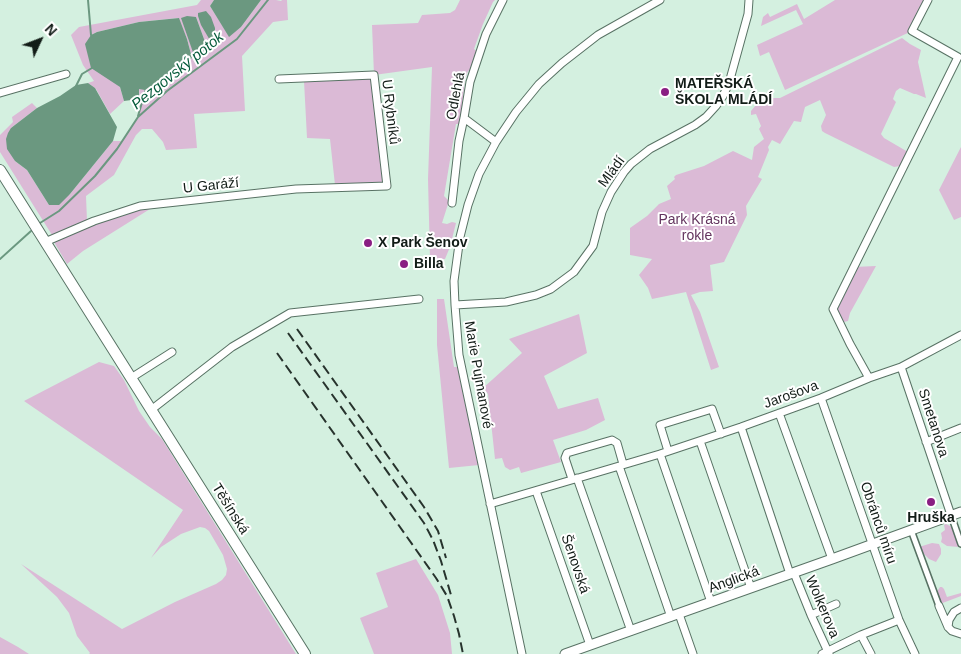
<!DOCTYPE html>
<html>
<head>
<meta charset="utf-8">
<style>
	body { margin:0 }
	#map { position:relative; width:961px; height:654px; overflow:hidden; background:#d4f0e0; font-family:Helvetica,sans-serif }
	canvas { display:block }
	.north { position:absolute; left:15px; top:15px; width:50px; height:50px; -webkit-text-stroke:4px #fff; paint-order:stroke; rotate:47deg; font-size:14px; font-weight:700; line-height:20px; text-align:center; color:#121c17 }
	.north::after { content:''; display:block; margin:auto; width:18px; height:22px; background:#121c17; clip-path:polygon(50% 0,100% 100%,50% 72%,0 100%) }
</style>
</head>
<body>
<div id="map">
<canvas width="961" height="654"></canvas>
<div class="north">N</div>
</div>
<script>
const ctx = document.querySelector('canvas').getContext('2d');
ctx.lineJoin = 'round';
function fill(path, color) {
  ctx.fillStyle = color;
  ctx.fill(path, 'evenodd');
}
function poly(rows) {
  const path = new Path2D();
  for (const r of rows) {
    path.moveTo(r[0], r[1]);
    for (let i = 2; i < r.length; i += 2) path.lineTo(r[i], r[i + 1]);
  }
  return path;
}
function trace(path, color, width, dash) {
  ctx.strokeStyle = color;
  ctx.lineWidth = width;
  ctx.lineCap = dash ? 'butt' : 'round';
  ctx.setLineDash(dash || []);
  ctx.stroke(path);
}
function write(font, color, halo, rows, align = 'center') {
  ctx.font = font + ' Helvetica,sans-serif';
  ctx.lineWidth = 4;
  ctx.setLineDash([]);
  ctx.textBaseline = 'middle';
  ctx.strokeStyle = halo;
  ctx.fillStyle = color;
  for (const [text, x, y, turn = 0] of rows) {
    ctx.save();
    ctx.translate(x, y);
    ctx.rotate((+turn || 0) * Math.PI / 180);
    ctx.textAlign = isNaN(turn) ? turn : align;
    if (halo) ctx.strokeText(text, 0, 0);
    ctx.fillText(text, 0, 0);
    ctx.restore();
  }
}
const green = poly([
	[201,0,214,0,210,6,229,36,241,27,261,0,276,0,281,1,282,0,287,0,288,20,273,22,242,56,245,111,194,114,197,148,166,150,163,142,152,129,142,129,136,135,114,175,86,196,87,221,52,235,0,152,0,135,13,122,12,117,32,103,37,108,11,128,15,161,27,170,49,205,70,194,113,141,122,141,138,117,140,105,139,89,172,72,192,58,187,39,178,18,139,22,97,32,91,35,120,87,124,101,110,114,96,89,88,83,94,81,83,65,71,35,79,27,197,5],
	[196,17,204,39,206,49,203,55,195,58,189,38],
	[460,0,495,0,493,2,483,24,474,49,478,52,472,70,468,71,465,79,460,124,456,124,444,196,449,201,442,223,447,224,452,222,456,223,450,247,445,259,430,259,428,179,432,67,374,75,372,25,418,23,422,15,450,13,455,10],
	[835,0,928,0,912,31,785,90,769,52,760,56,757,45,803,24,796,10,761,26,763,17,768,13,770,17,797,4,804,19],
	[902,38,910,44,921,50,918,62,926,98,916,94,914,94,900,88,896,91,893,99,896,102,881,134,884,138,908,152,902,163,900,166,894,167,825,133,822,131,821,126,826,115,820,100,805,107,801,122,794,121,780,144,772,140,768,147,769,150,758,177,762,179,746,206,747,215,724,262,710,265,713,291,700,292,691,295,700,312,719,367,711,370,686,292,652,299,648,288,639,275,652,259,630,255,630,228,647,216,659,204,671,199,667,186,675,179,674,177,676,175,704,166,733,151,752,160,754,147,764,139,759,129,761,126,756,114,751,115,751,111,756,105,773,98,780,98],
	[372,77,383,182,335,185,330,139,307,138,304,81],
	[961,147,961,217,954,220,939,190],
	[150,209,83,251,67,264,54,242,97,224,139,210],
	[876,266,850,313,848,321,840,323,833,309,854,267],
	[437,299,444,299,454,367,458,367,479,465,449,468,437,345],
	[579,314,587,353,544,376,558,409,598,398,605,420,586,430,553,440,561,462,521,473,519,467,510,470,505,467,502,458,495,459,488,394,483,388,522,353,509,339],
	[99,362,114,366,124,380,139,411,150,427,162,439,296,654,89,654,90,653,77,636,69,613,57,597,21,564,122,629,175,602,216,584,222,580,226,575,227,569,223,555,209,531,205,528,200,527,181,534,161,547,151,558,183,510,24,401],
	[946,524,952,527,959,546,959,547,947,546,941,542,942,538,941,533,945,530,944,525],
	[932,543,939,544,941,549,941,554,936,562,929,559,921,551,919,547],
	[416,559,438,595,450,633,452,654,374,654,360,618,388,607,376,573],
	[940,587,942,587,944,589,947,597,961,593,961,596,940,604,936,593],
	[0,637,18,647,29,654,0,654]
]);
const water = poly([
	[214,0,261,0,241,27,229,37,210,6],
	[206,11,211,17,215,28,215,37,211,42,201,25,198,16,198,13],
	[187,16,196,17,204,39,206,49,204,55,195,58,181,18],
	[179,18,187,39,192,58,172,72,151,91,139,89,139,99,124,101,120,87,91,68,85,44,91,35,97,32,139,22],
	[88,83,95,88,117,127,113,141,70,194,59,205,49,205,27,170,15,161,7,149,6,139,8,133,11,128,37,108,60,96,76,85]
]);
const stream = poly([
	[88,0,91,35,93,37],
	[76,86,82,74,92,68],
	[138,116,146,89],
	[40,223,59,211,95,176,117,149,138,117,167,91,237,39,268,0],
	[0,259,31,231]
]);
const pedestrian = poly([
	[951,515,961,544],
	[911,530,939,606]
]);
const minor = poly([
	[0,93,66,74],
	[464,118,496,142],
	[452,203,459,141,464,118,470,82,486,34,503,0],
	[45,242,94,221,140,206,296,189,387,186,374,75,279,79],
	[455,305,506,302,536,295,551,289,574,272,593,246,602,212,611,192,624,172,631,164,650,149,695,125,706,117,716,106,723,96,729,83,748,14,749,0],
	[901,367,951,515],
	[131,378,172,352],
	[869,378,850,344,833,309,958,57,912,31,928,0],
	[821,398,899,620,915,654],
	[151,410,232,347,290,313,419,299],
	[779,413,832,559],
	[741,427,790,574],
	[700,441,751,588],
	[926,442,961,428],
	[668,451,660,425,712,409,721,434],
	[660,454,711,602],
	[619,466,671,617],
	[577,478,631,631],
	[572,479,565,458,567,453,612,440,617,443,623,464],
	[536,491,590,645],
	[490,504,660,454,741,427,821,398,869,378,901,367,961,335],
	[794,573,811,615,829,654],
	[939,606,948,627,952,631,961,634],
	[679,614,693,654],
	[811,615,836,604],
	[948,627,949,620,954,612,961,608],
	[861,635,871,654],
	[522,654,459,355,455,305,454,281,460,237,468,205,479,174,496,142,516,112,539,84,562,63,598,35,660,0],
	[822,654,861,635,899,620]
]);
const tertiary = poly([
	[565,654,832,559,961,512]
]);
const secondary = poly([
	[0,170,305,654]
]);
const rail = poly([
	[297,329,424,507,438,531,446,558],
	[288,333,424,523,433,540,441,561,451,595],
	[277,353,436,578,447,596,454,616,459,634,463,654]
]);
const markers = [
	[665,92,5,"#8a1e83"],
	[368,243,5,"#8a1e83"],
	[404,264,5,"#8a1e83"],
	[931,502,5,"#8a1e83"]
];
const poiNames = [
	["MATEŘSKÁ",675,84],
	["ŠKOLA MLÁDÍ",675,100],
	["X Park Šenov",378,243],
	["Billa",414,264],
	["Hruška",931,518,"center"]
];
const streetNames = [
	["Odlehlá",456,96,-79],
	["U Rybníků",390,112,83],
	["Mládí",612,172,-54],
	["U Garáží",211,186,-6],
	["Marie Pujmanové",478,375,80],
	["Jarošova",791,395,-20],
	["Smetanova",933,423,72],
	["Těšínská",230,509,58],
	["Obránců míru",878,523,71],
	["Šenovská",575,564,71],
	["Anglická",734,580,-20],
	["Wolkerova",822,607,67]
];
const parkNames = [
	["Park Krásná",697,220],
	["rokle",697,236]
];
const waterNames = [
	["Pezgovský potok",178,71,-39]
];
fill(green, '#dbbad6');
fill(water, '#6b9880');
trace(stream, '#6b9880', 2);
trace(pedestrian, '#587264', 8);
trace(minor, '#587264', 9);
trace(tertiary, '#587264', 11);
trace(secondary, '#587264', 12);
trace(pedestrian, '#fff', 5);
trace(minor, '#fff', 7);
trace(tertiary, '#fff', 9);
trace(secondary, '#fff', 10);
trace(rail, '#27332d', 2, [10, 5]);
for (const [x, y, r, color] of markers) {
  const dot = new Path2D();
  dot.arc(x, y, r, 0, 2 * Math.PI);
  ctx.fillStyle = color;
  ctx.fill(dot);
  trace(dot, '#fff', 2);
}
write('bold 14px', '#121c17', '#fff', poiNames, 'left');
write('14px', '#121c17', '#fff', streetNames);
write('14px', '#63345e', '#fff', parkNames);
write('italic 15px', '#055b3b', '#fff', waterNames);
</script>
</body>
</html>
